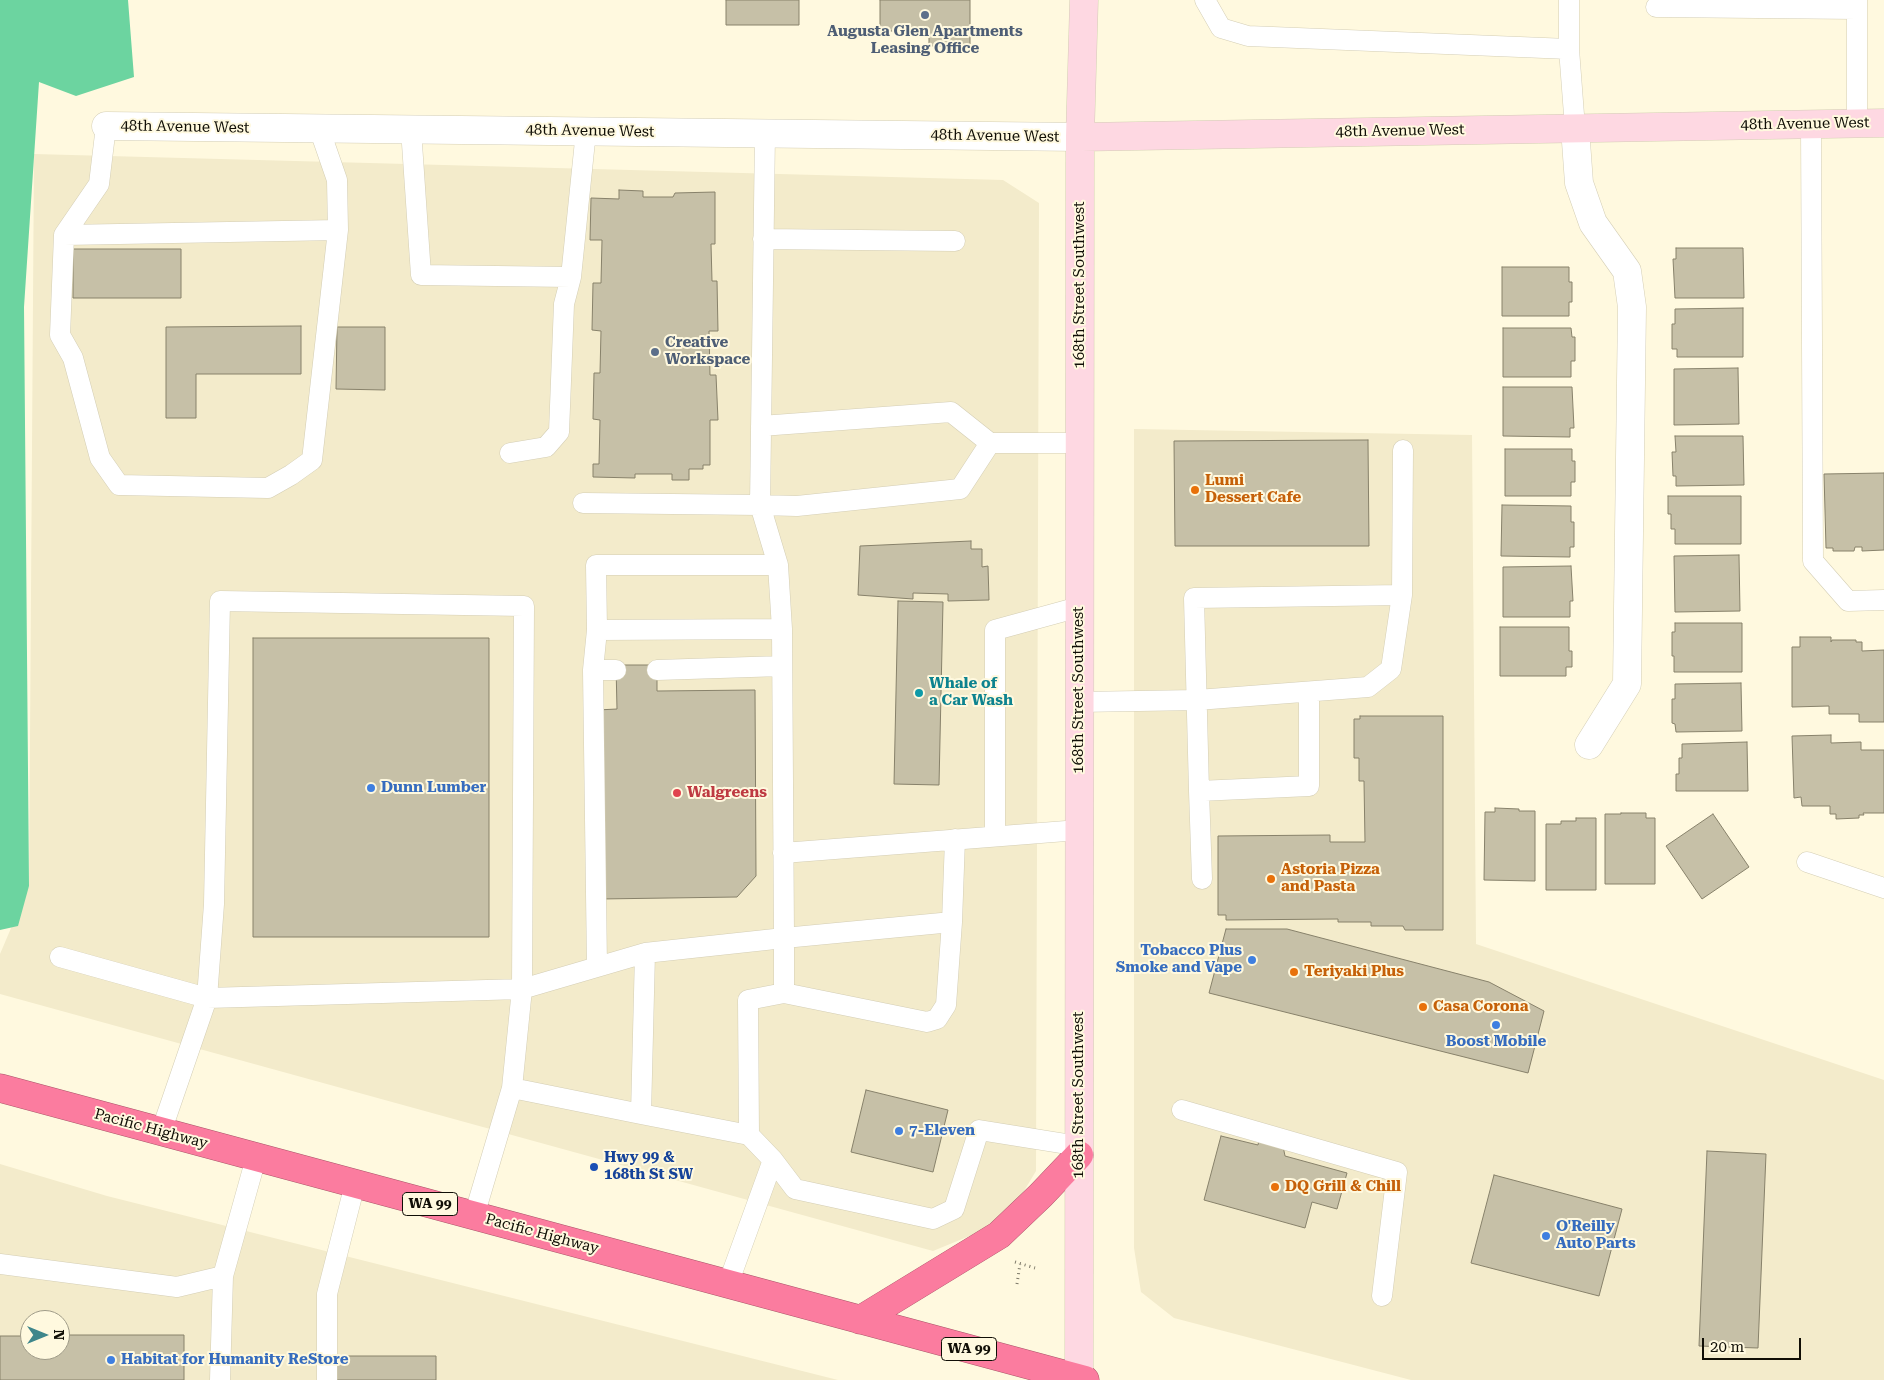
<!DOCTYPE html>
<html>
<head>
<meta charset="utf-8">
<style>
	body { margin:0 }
	#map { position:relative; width:1884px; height:1380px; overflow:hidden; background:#fff9df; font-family:"Roboto Serif",serif }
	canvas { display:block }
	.north { position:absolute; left:20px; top:1310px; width:50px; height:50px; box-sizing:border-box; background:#fff9df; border:1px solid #9f9b88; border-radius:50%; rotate:90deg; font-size:14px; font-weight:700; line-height:20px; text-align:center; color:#100e06 }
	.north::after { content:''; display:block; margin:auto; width:18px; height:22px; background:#3f878b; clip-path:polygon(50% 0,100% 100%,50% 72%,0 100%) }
	.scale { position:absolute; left:1702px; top:1338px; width:99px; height:22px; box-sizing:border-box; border:2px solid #100e06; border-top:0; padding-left:6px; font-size:15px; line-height:18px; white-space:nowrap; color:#100e06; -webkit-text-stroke:4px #fff9df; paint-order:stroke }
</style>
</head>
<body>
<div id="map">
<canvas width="1884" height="1380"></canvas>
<div class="north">N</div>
<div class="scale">20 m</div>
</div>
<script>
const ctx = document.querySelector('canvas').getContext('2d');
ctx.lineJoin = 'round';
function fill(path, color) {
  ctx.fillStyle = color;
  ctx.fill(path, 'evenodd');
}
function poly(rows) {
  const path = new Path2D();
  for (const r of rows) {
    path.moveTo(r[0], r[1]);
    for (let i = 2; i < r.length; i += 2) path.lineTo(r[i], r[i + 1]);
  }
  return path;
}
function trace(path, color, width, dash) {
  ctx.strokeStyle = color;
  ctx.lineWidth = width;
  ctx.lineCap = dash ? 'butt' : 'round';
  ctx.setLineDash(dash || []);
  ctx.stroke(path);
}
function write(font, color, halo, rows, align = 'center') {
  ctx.font = font + ' "Roboto Serif",serif';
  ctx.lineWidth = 4;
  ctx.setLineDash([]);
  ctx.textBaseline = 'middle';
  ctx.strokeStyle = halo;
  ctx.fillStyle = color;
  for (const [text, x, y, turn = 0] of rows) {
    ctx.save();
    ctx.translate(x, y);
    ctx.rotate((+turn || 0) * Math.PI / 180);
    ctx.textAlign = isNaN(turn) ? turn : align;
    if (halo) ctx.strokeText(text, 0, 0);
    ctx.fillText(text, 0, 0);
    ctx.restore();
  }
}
const built = poly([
	[34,154,1003,180,1039,203,1036,1171,1006,1221,933,1251,0,994,0,954,29,886],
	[1134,429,1472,435,1476,944,1884,1080,1884,1380,1411,1380,1174,1318,1141,1292,1134,1248],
	[0,1164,107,1196,838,1380,0,1380],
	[30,1320,60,1320,60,1350,30,1350]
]);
const forest = poly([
	[0,0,128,0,134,77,76,96,39,82,24,307,29,886,18,926,0,930]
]);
const building = poly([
	[726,0,799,0,799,25,726,25,726,0],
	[880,0,970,0,970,46,929,46,929,31,880,31,880,0],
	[619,190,643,191,643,197,673,197,675,193,715,192,715,244,711,244,712,281,717,281,718,331,709,331,710,375,716,375,718,420,710,420,710,465,703,465,703,469,689,469,689,480,672,480,672,474,635,474,635,478,593,477,593,464,599,464,600,420,593,419,594,373,600,373,601,331,592,330,593,283,601,283,602,240,590,240,591,198,619,199,619,190],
	[1676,248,1743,248,1744,298,1675,298,1673,259,1676,259,1676,248],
	[73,249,181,249,181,298,73,298,73,249],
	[1502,267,1569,267,1569,282,1572,282,1572,302,1569,302,1569,316,1502,316,1502,267],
	[1743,308,1743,357,1677,357,1677,349,1672,349,1672,324,1675,324,1675,309,1743,308],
	[301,326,301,374,196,374,196,418,166,418,166,327,301,326],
	[337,327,385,327,385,390,336,389,337,327],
	[1503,328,1571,328,1572,337,1575,337,1575,361,1571,361,1571,377,1503,377,1503,328],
	[1738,368,1739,424,1674,425,1674,369,1738,368],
	[1503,387,1572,387,1574,428,1570,428,1570,437,1503,436,1503,387],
	[1675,436,1743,436,1744,485,1676,486,1676,476,1673,476,1672,452,1676,452,1675,436],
	[1368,440,1369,546,1175,546,1174,441,1368,440],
	[1505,449,1572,449,1572,461,1575,461,1575,482,1571,482,1571,496,1505,496,1505,449],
	[1884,473,1884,550,1862,551,1862,547,1855,547,1854,551,1833,551,1833,548,1826,548,1824,474,1884,473],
	[1668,496,1741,496,1741,544,1675,544,1675,529,1671,529,1671,514,1668,514,1668,496],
	[1502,505,1571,506,1571,522,1574,522,1574,547,1570,547,1570,557,1501,556,1502,505],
	[971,541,971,549,982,549,982,567,988,566,989,600,948,601,948,594,913,593,913,599,858,595,860,546,971,541],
	[1739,555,1740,611,1675,612,1674,556,1739,555],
	[1571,566,1573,601,1570,601,1570,617,1503,617,1503,567,1571,566],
	[898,601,943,602,939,785,894,784,898,601],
	[1675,623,1742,623,1742,672,1674,672,1674,656,1672,656,1672,632,1675,632,1675,623],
	[1500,627,1569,627,1569,651,1572,651,1572,667,1566,667,1566,676,1500,676,1500,627],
	[1800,637,1831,637,1831,642,1832,640,1856,640,1856,642,1862,642,1862,651,1884,650,1884,722,1859,722,1859,714,1829,714,1829,706,1792,707,1792,647,1800,647,1800,637],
	[253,638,489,638,489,937,253,937,253,638],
	[616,665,657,665,657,691,755,690,756,876,737,897,600,899,597,710,617,709,616,665],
	[1741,683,1742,731,1676,732,1675,724,1672,723,1672,699,1675,699,1675,684,1741,683],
	[1360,716,1443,716,1443,930,1405,930,1403,926,1371,926,1371,922,1338,922,1338,919,1226,920,1226,915,1218,915,1218,836,1330,835,1330,842,1365,842,1364,781,1359,781,1359,758,1354,758,1354,719,1360,719,1360,716],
	[1831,735,1831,743,1861,742,1861,750,1884,750,1884,813,1863,813,1864,815,1859,815,1859,818,1836,819,1836,814,1830,814,1830,806,1802,806,1801,797,1794,798,1792,736,1831,735],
	[1747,742,1748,791,1676,791,1676,774,1679,774,1679,758,1682,758,1682,744,1747,742],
	[1495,808,1519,809,1519,811,1535,811,1535,881,1484,880,1485,812,1495,812,1495,808],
	[1621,813,1646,813,1646,818,1655,818,1655,884,1605,884,1605,814,1621,814,1621,813],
	[1713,814,1749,867,1702,899,1666,846,1713,814],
	[1576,818,1596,818,1596,890,1546,890,1546,824,1561,824,1561,821,1576,821,1576,818],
	[1226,929,1287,929,1489,982,1544,1011,1528,1073,1209,993,1226,929],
	[866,1090,948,1110,933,1172,851,1152,866,1090],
	[1221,1136,1258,1145,1259,1140,1283,1146,1285,1156,1347,1173,1337,1209,1312,1202,1305,1228,1204,1200,1221,1136],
	[1707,1151,1766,1154,1758,1348,1699,1346,1707,1151],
	[1494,1175,1622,1209,1599,1296,1471,1263,1494,1175],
	[60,1335,184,1335,184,1380,0,1380,0,1336,30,1336,30,1350,60,1350,60,1335],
	[334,1356,436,1356,436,1380,334,1380,334,1356]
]);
const path = poly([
	[1015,1262,1035,1268],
	[1017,1284,1020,1264]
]);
const lane = poly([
	[1205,0,1221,28,1248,36,1569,49,1569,0],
	[1857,0,1857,123],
	[1656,7,1857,9],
	[1569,49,1575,128],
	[1811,124,1813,561,1848,601,1884,600],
	[106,126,99,184,64,235,338,230,337,180,319,128],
	[411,129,421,275,571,277,586,131],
	[765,133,760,505,797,506,960,489,990,443,1080,443],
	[64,235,60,335,73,358,100,458,119,485,268,488,291,475,312,460,338,230],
	[763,239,955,241],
	[761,426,951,412,990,443],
	[510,453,546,447,559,432,564,304,571,277],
	[583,503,760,505,778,565,596,565,597,630,782,629,778,565],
	[597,630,593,670,616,670],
	[593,670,597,967],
	[657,670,782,666],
	[1309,692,1309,786,1199,791,1194,598,1402,595],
	[1079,702,1197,700,1368,687,1391,669,1402,595,1403,450],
	[1199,791,1202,879],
	[995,836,995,630,1079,607],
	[783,853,1079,830],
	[1807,862,1884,888],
	[952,922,955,839],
	[645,953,784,938,952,922,946,1005,937,1019,927,1022,784,993,784,938,782,629],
	[60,957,207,998,522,989,524,606,220,601,214,904,207,998,161,1132],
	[784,993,748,1000,749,1135,773,1160,795,1189,933,1219,954,1209,979,1130,1079,1146],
	[1182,1110,1397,1172,1382,1296],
	[641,1114,645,953,522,989,512,1088,641,1114,749,1135],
	[474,1216,512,1088],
	[0,1264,177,1287,223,1276],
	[728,1284,773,1160],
	[220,1380,223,1276,256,1158],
	[327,1380,327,1294,355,1184]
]);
const street = poly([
	[106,126,1080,137],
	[1575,128,1579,183,1593,223,1627,271,1632,307,1627,684,1589,745]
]);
const secondary = poly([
	[1080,137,1884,123],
	[1079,1380,1080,137,1084,0]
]);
const highway = poly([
	[0,1088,1085,1380],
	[860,1320,999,1235,1041,1195,1079,1155]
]);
const markers = [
	[925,15,5,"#5c6f8a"],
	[655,352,5,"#5c6f8a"],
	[1195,490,5,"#e8710a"],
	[919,693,5,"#0f9aa8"],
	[371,788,5,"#3f7fe0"],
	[677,793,5,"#e0444e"],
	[1271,879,5,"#e8710a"],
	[1252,960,5,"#3f7fe0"],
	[1294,972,5,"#e8710a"],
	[1423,1007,5,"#e8710a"],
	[1496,1025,5,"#3f7fe0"],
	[899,1131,5,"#3f7fe0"],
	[594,1167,5,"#1a4fb4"],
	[1275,1187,5,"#e8710a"],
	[1546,1236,5,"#3f7fe0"],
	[111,1360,5,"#3f7fe0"]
];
const shields = [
	[430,1204,55],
	[969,1349,55]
];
const shieldNames = [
	["WA 99",430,1204],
	["WA 99",969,1349]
];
const serviceNames = [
	["Augusta Glen Apartments",925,32],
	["Leasing Office",925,49],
	["Creative",665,343,"left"],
	["Workspace",665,360,"left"]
];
const streetNames = [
	["48th Avenue West",1805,124,-1],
	["48th Avenue West",185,127,1],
	["48th Avenue West",590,131,1],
	["48th Avenue West",1400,131,-1],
	["48th Avenue West",995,136,1],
	["168th Street Southwest",1080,285,-90],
	["168th Street Southwest",1079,690,-90],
	["168th Street Southwest",1079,1095,-90],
	["Pacific Highway",151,1129,15],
	["Pacific Highway",542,1234,15]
];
const foodNames = [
	["Lumi",1205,481],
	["Dessert Cafe",1205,498],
	["Astoria Pizza",1281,870],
	["and Pasta",1281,887],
	["Teriyaki Plus",1304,972],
	["Casa Corona",1433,1007],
	["DQ Grill & Chill",1285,1187]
];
const cultureNames = [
	["Whale of",929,684],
	["a Car Wash",929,701]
];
const shopNames = [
	["Dunn Lumber",381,788],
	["Tobacco Plus",1242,951,"right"],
	["Smoke and Vape",1242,968,"right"],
	["Boost Mobile",1496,1042,"center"],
	["7-Eleven",909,1131],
	["O'Reilly",1556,1227],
	["Auto Parts",1556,1244],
	["Habitat for Humanity ReStore",121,1360]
];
const healthNames = [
	["Walgreens",687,793]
];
const transitNames = [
	["Hwy 99 &",604,1158],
	["168th St SW",604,1175]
];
fill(built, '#f3ebcb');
fill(forest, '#6cd4a0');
fill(building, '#c6c0a7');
trace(building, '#88826b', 1);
trace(lane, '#d4ceb5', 21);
trace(street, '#d4ceb5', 29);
trace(secondary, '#d4ceb5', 29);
trace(highway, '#a95669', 29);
trace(path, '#7d7969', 3, [1, 4]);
trace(lane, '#fff', 20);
trace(street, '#fff', 28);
trace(secondary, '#fed8e2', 28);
trace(highway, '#fb7c9f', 28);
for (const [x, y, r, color] of markers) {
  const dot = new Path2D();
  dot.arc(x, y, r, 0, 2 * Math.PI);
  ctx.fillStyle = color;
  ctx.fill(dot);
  trace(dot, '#fff9df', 2);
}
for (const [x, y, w] of shields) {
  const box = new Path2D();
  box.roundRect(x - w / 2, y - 11.5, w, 23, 4);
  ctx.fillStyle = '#fff9df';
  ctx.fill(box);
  trace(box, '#100e06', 1);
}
write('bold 14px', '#100e06', null, shieldNames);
write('bold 15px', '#4e5e75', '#fff9df', serviceNames);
write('15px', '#100e06', '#fff9df', streetNames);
write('bold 15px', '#c56008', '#fff9df', foodNames, 'left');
write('bold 15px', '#0d838f', '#fff9df', cultureNames, 'left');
write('bold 15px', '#366cbe', '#fff9df', shopNames, 'left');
write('bold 15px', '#be3a42', '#fff9df', healthNames, 'left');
write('bold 15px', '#164399', '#fff9df', transitNames, 'left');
</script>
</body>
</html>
